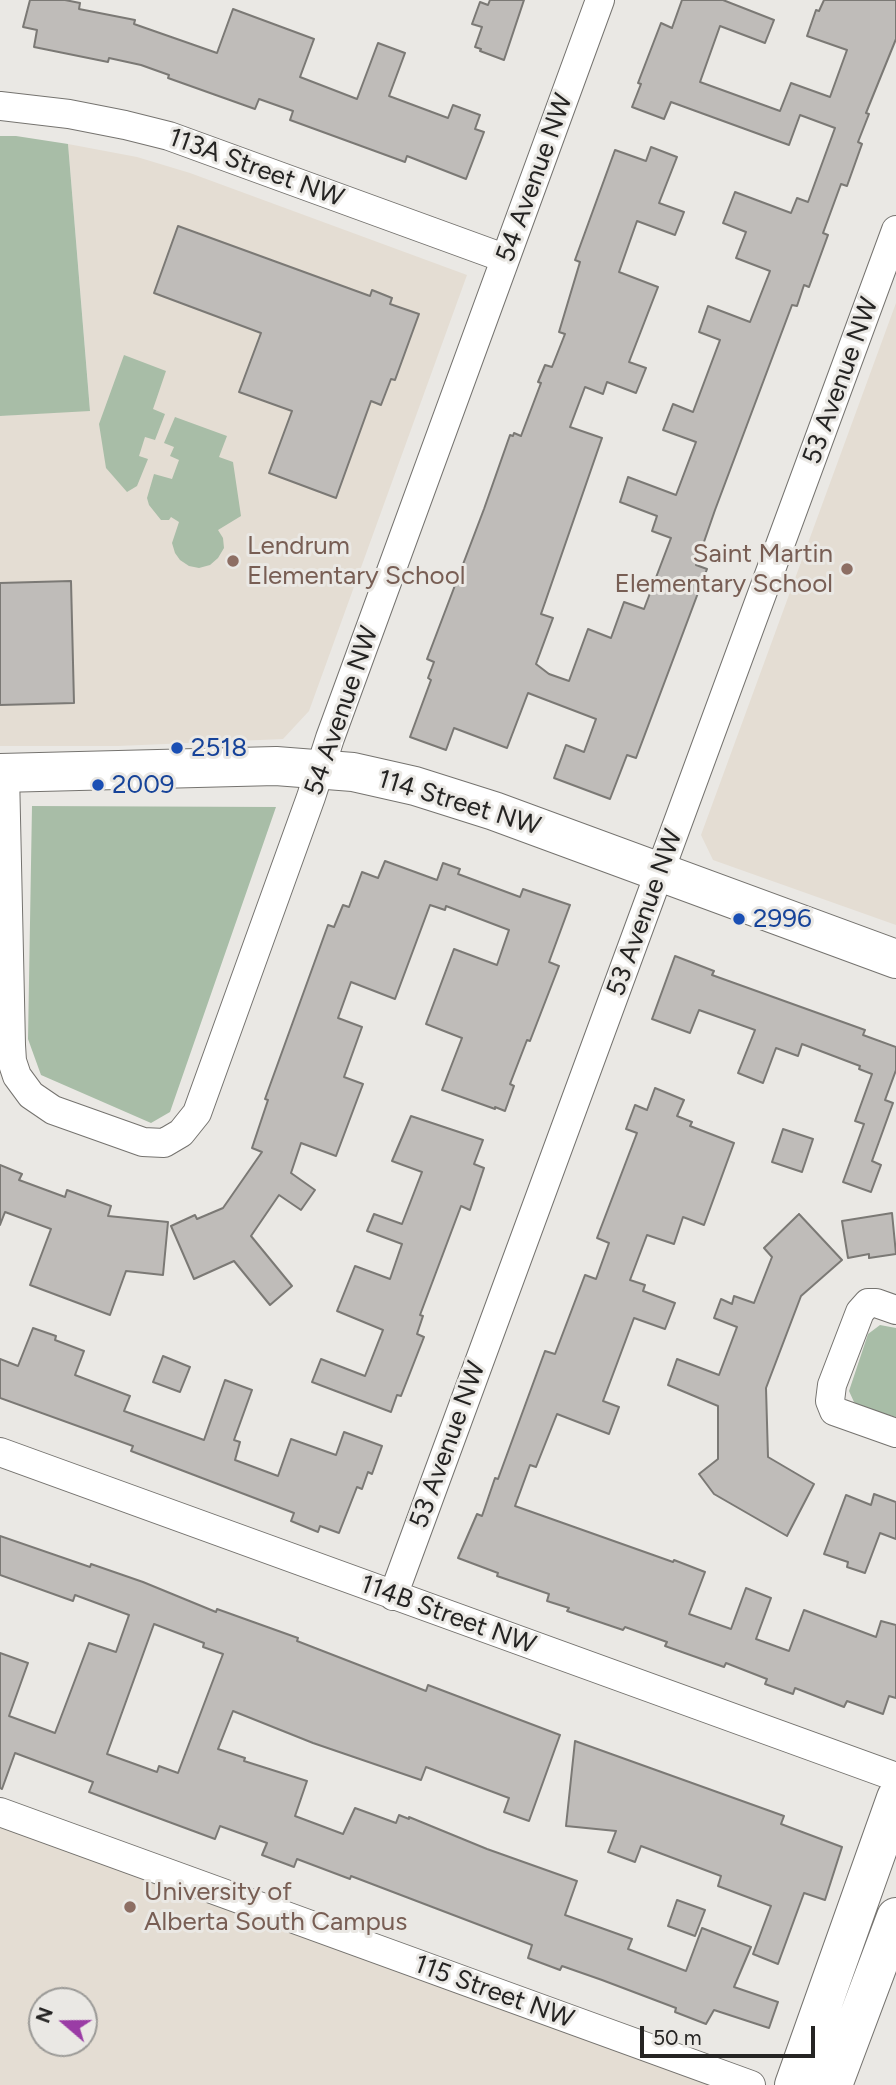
<!DOCTYPE html>
<html>
<head>
<meta charset="utf-8">
<style>
	body { margin:0 }
	#map { position:relative; width:896px; height:2085px; overflow:hidden; background:#eae8e4; font-family:Figtree,sans-serif }
	canvas { display:block }
	.north { position:absolute; left:28px; top:1987px; width:70px; height:70px; box-sizing:border-box; background:#eae8e4; border:2px solid #9b9a97; border-radius:50%; rotate:290deg; font-size:19px; font-weight:700; line-height:28px; text-align:center; color:#252423 }
	.north::after { content:''; display:block; margin:auto; width:24px; height:32px; background:#9a3ca5; clip-path:polygon(50% 0,100% 100%,50% 72%,0 100%) }
	.scale { position:absolute; left:640px; top:2026px; width:175px; height:32px; box-sizing:border-box; border:4px solid #252423; border-top:0; padding-left:9px; font-size:21px; line-height:24px; white-space:nowrap; color:#252423; -webkit-text-stroke:5px #eae8e4; paint-order:stroke }
</style>
</head>
<body>
<div id="map">
<canvas width="896" height="2085"></canvas>
<div class="north">N</div>
<div class="scale">50 m</div>
</div>
<script>
const ctx = document.querySelector('canvas').getContext('2d');
ctx.lineJoin = 'round';
function fill(path, color) {
  ctx.fillStyle = color;
  ctx.fill(path, 'evenodd');
}
function poly(rows) {
  const path = new Path2D();
  for (const r of rows) {
    path.moveTo(r[0], r[1]);
    for (let i = 2; i < r.length; i += 2) path.lineTo(r[i], r[i + 1]);
  }
  return path;
}
function trace(path, color, width, dash) {
  ctx.strokeStyle = color;
  ctx.lineWidth = width;
  ctx.lineCap = dash ? 'butt' : 'round';
  ctx.setLineDash(dash || []);
  ctx.stroke(path);
}
function write(font, color, halo, rows, align = 'center') {
  ctx.font = font + ' Figtree,sans-serif';
  ctx.lineWidth = 6;
  ctx.setLineDash([]);
  ctx.textBaseline = 'middle';
  ctx.strokeStyle = halo;
  ctx.fillStyle = color;
  for (const [text, x, y, turn = 0] of rows) {
    ctx.save();
    ctx.translate(x, y);
    ctx.rotate((+turn || 0) * Math.PI / 180);
    ctx.textAlign = isNaN(turn) ? turn : align;
    if (halo) ctx.strokeText(text, 0, 0);
    ctx.fillText(text, 0, 0);
    ctx.restore();
  }
}
const built = poly([
	[68,144,137,157,190,173,467,275,309,711,283,739,118,746,0,746,0,416,90,410],
	[896,303,896,925,713,860,701,835],
	[0,1813,751,2085,0,2085],
	[42,2001,84,2001,84,2043,42,2043]
]);
const green = poly([
	[0,136,16,136,68,144,90,411,0,416],
	[124,355,166,371,153,409,165,414,155,440,145,437,139,456,148,459,137,486,127,492,106,468,99,424],
	[175,417,227,436,219,457,233,462,241,516,218,530,223,538,224,548,218,558,210,565,199,568,189,566,180,560,175,553,172,543,179,522,171,517,169,520,161,520,149,505,147,498,154,474,172,479,179,460,170,456,174,447,164,443],
	[32,806,276,807,170,1112,151,1123,41,1075,28,1039],
	[880,1325,896,1328,896,1417,861,1407,854,1402,849,1391,868,1334]
]);
const building = poly([
	[30,0,65,0,80,3,79,9,135,20,134,24,217,53,233,9,314,39,300,77,357,99,378,43,405,53,389,96,448,118,453,105,480,115,475,129,484,132,466,179,407,156,405,162,290,120,293,111,259,99,255,109,168,78,169,75,141,65,109,58,108,62,34,47,37,30,23,27,30,0],
	[490,0,524,0,504,60,480,51,481,49,475,47,482,27,472,24,480,2,488,5,490,0],
	[682,0,723,0,774,20,765,43,720,26,700,82,780,111,791,83,830,97,847,50,807,36,816,10,819,11,824,0,896,0,896,39,866,113,869,114,858,142,862,144,847,186,841,184,823,233,828,235,809,287,804,285,797,306,792,305,715,510,696,565,707,569,674,657,636,758,627,755,610,799,554,778,566,745,584,752,596,719,528,693,507,748,454,728,446,750,410,737,431,680,428,678,434,662,427,659,484,509,510,435,513,436,514,433,521,436,541,383,538,382,545,365,552,367,565,334,559,332,580,262,575,260,615,150,646,161,651,147,677,157,659,203,684,212,675,235,637,221,619,272,658,287,629,362,646,368,636,393,607,382,603,394,585,387,570,427,602,438,541,614,553,618,536,664,549,674,569,681,588,629,611,638,624,602,644,609,671,538,652,531,657,516,620,502,628,477,676,495,696,442,663,430,673,404,693,412,720,340,699,332,708,306,750,322,770,271,736,258,746,232,723,223,735,192,791,213,797,198,808,202,835,128,800,115,789,145,671,102,664,119,632,107,641,84,638,83,661,23,672,28,682,0],
	[178,226,370,296,372,290,392,298,390,304,419,314,395,380,391,379,381,405,371,401,336,498,269,473,292,411,239,392,261,333,154,293,178,226],
	[71,581,74,703,0,705,0,583,71,581],
	[385,861,437,880,443,863,460,869,458,874,520,897,523,889,570,905,549,962,559,966,530,1041,527,1040,510,1084,514,1086,505,1111,495,1107,495,1109,442,1090,462,1038,426,1024,454,949,497,965,509,930,446,906,445,910,430,905,395,999,351,982,338,1018,362,1027,344,1077,363,1084,336,1156,301,1143,291,1173,315,1190,301,1210,279,1195,251,1236,292,1286,270,1305,234,1261,194,1279,171,1226,195,1215,197,1219,223,1208,262,1152,252,1148,268,1100,265,1099,328,925,334,927,343,905,349,907,362,872,378,878,385,861],
	[675,956,714,971,712,975,865,1030,863,1035,896,1047,896,1070,885,1100,893,1103,872,1161,881,1165,871,1192,843,1182,864,1124,855,1121,872,1074,859,1069,860,1066,802,1044,798,1056,776,1048,763,1083,738,1073,755,1030,699,1010,690,1033,652,1019,675,956],
	[655,1088,684,1100,677,1116,692,1122,690,1126,734,1143,704,1225,683,1217,674,1244,647,1235,630,1280,645,1285,643,1291,675,1303,665,1329,634,1318,603,1401,619,1407,609,1434,557,1414,536,1467,530,1465,515,1506,673,1562,674,1560,705,1572,689,1614,731,1629,746,1588,771,1598,756,1639,789,1651,804,1610,876,1637,881,1621,896,1625,896,1698,889,1696,883,1714,847,1701,844,1707,795,1688,793,1694,765,1684,767,1679,726,1663,724,1667,665,1646,667,1642,625,1627,623,1630,567,1611,569,1608,547,1601,549,1594,497,1576,498,1573,458,1558,477,1514,482,1516,495,1478,498,1479,545,1351,555,1354,585,1275,596,1279,609,1243,597,1238,637,1133,626,1129,635,1105,647,1110,655,1088],
	[411,1116,483,1140,474,1164,484,1168,470,1210,461,1206,420,1315,423,1316,417,1334,424,1337,401,1396,397,1395,391,1412,312,1382,321,1359,365,1376,383,1330,337,1311,355,1266,390,1279,402,1244,367,1231,374,1214,402,1224,422,1172,392,1161,411,1116],
	[783,1129,813,1139,802,1172,772,1162,783,1129],
	[0,1165,22,1174,19,1180,65,1197,67,1190,111,1206,108,1216,168,1222,163,1275,126,1271,110,1315,30,1285,51,1229,5,1212,0,1225,0,1165],
	[892,1213,896,1254,869,1258,869,1254,848,1258,842,1221,892,1213],
	[799,1214,842,1260,801,1296,766,1388,768,1457,814,1484,787,1536,714,1494,699,1474,718,1459,718,1406,668,1385,677,1359,719,1375,737,1327,714,1318,721,1299,732,1304,734,1296,754,1303,772,1257,764,1248,799,1214],
	[33,1328,56,1336,55,1340,84,1351,75,1375,130,1396,124,1411,204,1440,225,1380,252,1390,234,1440,240,1442,235,1460,278,1476,291,1439,336,1455,344,1432,382,1446,372,1474,368,1472,362,1489,357,1487,339,1533,320,1526,318,1532,291,1521,294,1513,131,1451,133,1446,0,1398,0,1359,18,1366,33,1328],
	[163,1356,190,1367,180,1392,153,1382,163,1356],
	[874,1494,896,1502,896,1539,880,1533,865,1573,847,1567,848,1562,824,1554,846,1495,871,1505,874,1494],
	[0,1536,90,1567,91,1564,143,1582,216,1612,217,1609,298,1638,297,1641,426,1691,428,1685,560,1735,529,1821,504,1812,509,1798,426,1767,421,1780,313,1743,233,1711,218,1749,245,1758,244,1761,307,1781,295,1816,343,1834,355,1808,396,1823,399,1815,409,1819,409,1817,487,1849,577,1881,565,1915,632,1939,628,1949,686,1971,702,1928,751,1947,734,1987,778,2002,769,2028,714,2010,706,2024,675,2012,676,2008,602,1980,562,1966,560,1970,528,1958,532,1945,351,1876,350,1879,297,1859,294,1867,262,1855,267,1843,220,1826,215,1839,142,1812,89,1792,93,1782,15,1753,2,1789,0,1788,0,1653,28,1663,9,1716,55,1733,89,1643,116,1652,129,1615,75,1595,73,1601,0,1575,0,1536],
	[154,1624,204,1643,203,1647,223,1654,178,1773,159,1766,157,1772,107,1754,154,1624],
	[575,1741,784,1816,781,1824,842,1847,825,1900,804,1893,778,1964,753,1954,771,1906,718,1886,721,1876,641,1846,635,1862,608,1852,616,1831,566,1826,575,1741],
	[677,1900,705,1910,695,1936,668,1926,677,1900]
]);
const street = poly([
	[0,106,69,114,125,125,169,136,504,258],
	[5,773,11,1045,12,1061,17,1076,31,1095,53,1110,143,1142,164,1143,181,1133,197,1113,311,797,330,738,600,0],
	[896,1310,876,1303,868,1303,860,1312,832,1385,830,1401,834,1411,896,1433],
	[0,1452,896,1777],
	[393,1596,896,230],
	[0,1812,751,2085]
]);
const secondary = poly([
	[0,773,276,766,353,772,415,786,494,811,896,959],
	[794,2085,896,1798],
	[833,2085,896,1917]
]);
const markers = [
	[233,561,7,"#8d6e63"],
	[847,569,7,"#8d6e63"],
	[177,748,7,"#1a4fb4"],
	[98,785,7,"#1a4fb4"],
	[739,919,7,"#1a4fb4"],
	[130,1907,7,"#8d6e63"]
];
const streetNames = [
	["113A Street NW",256,168,20],
	["54 Avenue NW",535,178,-70],
	["53 Avenue NW",841,381,-70],
	["54 Avenue NW",342,711,-71],
	["114 Street NW",459,803,17],
	["53 Avenue NW",645,913,-70],
	["53 Avenue NW",448,1445,-70],
	["114B Street NW",448,1615,20],
	["115 Street NW",494,1992,20]
];
const educationNames = [
	["Lendrum",247,546],
	["Elementary School",247,576],
	["Saint Martin",833,554,"right"],
	["Elementary School",833,584,"right"],
	["University of",144,1892],
	["Alberta South Campus",144,1922]
];
const transitNames = [
	["2518",191,748],
	["2009",112,785],
	["2996",753,919]
];
fill(built, '#e4ddd3');
fill(green, '#a8bda7');
fill(building, '#bfbcb9');
trace(building, '#7b7975', 2);
trace(street, '#75736f', 30);
trace(secondary, '#75736f', 40);
trace(street, '#fff', 28);
trace(secondary, '#fff', 38);
for (const [x, y, r, color] of markers) {
  const dot = new Path2D();
  dot.arc(x, y, r, 0, 2 * Math.PI);
  ctx.fillStyle = color;
  ctx.fill(dot);
  trace(dot, '#eae8e4', 2.5);
}
write('26px', '#252423', '#eae8e4', streetNames);
write('26px', '#785e54', '#eae8e4', educationNames, 'left');
write('26px', '#164399', '#eae8e4', transitNames, 'left');
</script>
</body>
</html>
